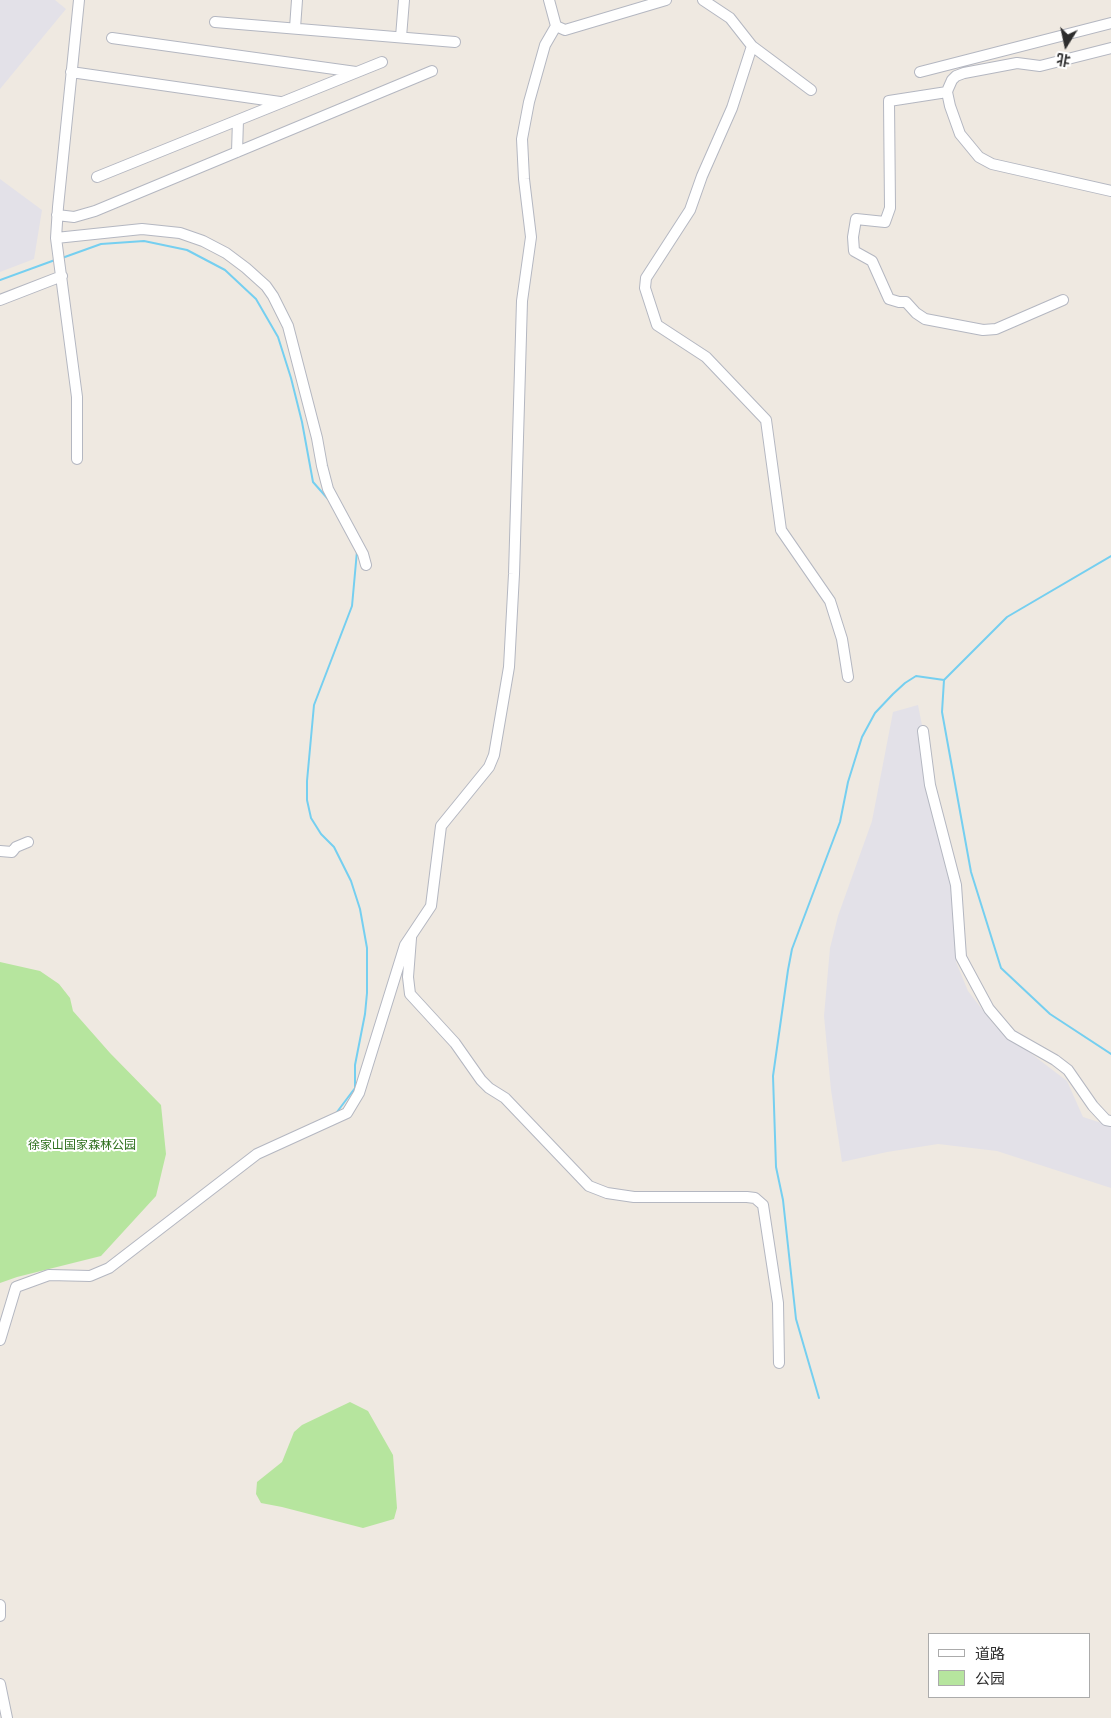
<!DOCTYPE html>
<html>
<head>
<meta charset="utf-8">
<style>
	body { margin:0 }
	#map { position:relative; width:1111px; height:1718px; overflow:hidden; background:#efe9e1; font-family:"Work Sans","Noto Sans SC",sans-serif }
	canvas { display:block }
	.legend { position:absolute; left:928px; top:1633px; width:162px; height:65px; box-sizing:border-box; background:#fff; border:1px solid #ababab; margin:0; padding:6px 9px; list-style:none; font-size:15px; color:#2e2e2e }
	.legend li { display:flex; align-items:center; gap:10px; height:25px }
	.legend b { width:25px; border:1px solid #ababab }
	.north { position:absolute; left:1041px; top:20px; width:50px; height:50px; -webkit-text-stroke:4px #fff; paint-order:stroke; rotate:190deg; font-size:14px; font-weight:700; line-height:20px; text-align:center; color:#2e2e2e }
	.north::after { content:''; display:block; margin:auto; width:18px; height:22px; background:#2e2e2e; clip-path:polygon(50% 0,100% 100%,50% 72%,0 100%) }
</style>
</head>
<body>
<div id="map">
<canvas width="1111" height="1718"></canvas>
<ul class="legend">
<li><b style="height:6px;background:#fff"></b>道路</li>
<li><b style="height:14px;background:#b6e59e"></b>公园</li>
</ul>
<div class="north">北</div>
</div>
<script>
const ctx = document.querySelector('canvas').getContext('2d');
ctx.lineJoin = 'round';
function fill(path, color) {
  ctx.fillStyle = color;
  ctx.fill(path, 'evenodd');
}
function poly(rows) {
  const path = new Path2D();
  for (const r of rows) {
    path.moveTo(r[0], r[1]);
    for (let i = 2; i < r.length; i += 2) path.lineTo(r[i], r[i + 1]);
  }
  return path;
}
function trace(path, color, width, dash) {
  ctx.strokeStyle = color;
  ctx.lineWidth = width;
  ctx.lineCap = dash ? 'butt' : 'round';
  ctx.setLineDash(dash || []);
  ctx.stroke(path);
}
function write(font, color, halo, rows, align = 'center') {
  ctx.font = font + ' "Work Sans","Noto Sans SC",sans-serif';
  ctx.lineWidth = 4;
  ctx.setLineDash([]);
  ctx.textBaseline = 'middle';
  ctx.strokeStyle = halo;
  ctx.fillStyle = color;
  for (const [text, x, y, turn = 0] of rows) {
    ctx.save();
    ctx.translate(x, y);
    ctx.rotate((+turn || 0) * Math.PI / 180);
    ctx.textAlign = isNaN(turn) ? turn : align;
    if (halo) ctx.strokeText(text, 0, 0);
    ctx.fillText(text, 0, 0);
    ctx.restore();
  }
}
const industrial = poly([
	[0,0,55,0,66,9,0,89],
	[0,179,42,210,34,259,0,272],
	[918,705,953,881,956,962,968,991,995,1026,1067,1081,1083,1117,1111,1126,1111,1188,997,1151,938,1144,887,1152,842,1162,831,1090,824,1016,830,948,838,916,872,821,893,712]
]);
const green = poly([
	[0,962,40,971,59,984,70,998,73,1011,110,1053,161,1105,166,1154,156,1196,101,1256,17,1277,0,1283],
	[350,1402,368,1411,393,1455,397,1508,394,1519,363,1528,282,1507,261,1503,256,1494,257,1482,282,1462,294,1432,302,1425]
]);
const stream = poly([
	[62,258,101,244,144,241,187,250,225,270,256,299,278,337,291,378,302,422,313,482,328,499],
	[0,280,55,260],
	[1111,556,1007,617,944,680,942,712,971,872,1001,968,1050,1014,1111,1054],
	[337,1112,355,1088,355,1065,365,1014,367,993,367,948,360,909,351,881,334,847,321,834,311,818,307,800,307,781,314,705,352,606,357,551],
	[819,1398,796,1319,783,1200,776,1167,773,1076,788,970,792,949,840,822,848,782,862,737,875,713,893,694,905,683,916,676,944,680]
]);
const minor = poly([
	[703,0,730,18,752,46,732,108,702,176,690,210,646,278,645,288,657,325,706,357,766,420,781,530,830,601,842,639,848,677],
	[215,22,455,42],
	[556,26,565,30,666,0],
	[295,28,297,0],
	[401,37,404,0],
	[112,38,356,72],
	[752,46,811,90],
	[1111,48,1040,66,1017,63,964,73,956,76,952,80,948,89,947,92,950,106,960,134,979,157,992,164,1111,191],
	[71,72,280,102],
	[920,72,1111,23],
	[947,92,889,101,890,208,885,222,856,219,853,237,854,251,872,261,889,299,899,302,906,302,916,313,925,319,983,330,996,329,1063,300],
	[237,152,238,120],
	[97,177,382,62],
	[57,215,74,217,95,211,432,71],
	[56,238,142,229,180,233,203,241,226,253,246,268,266,286,273,296,288,326,317,438,322,466,328,489,363,554,366,565],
	[0,300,62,276],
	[77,459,77,397,56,238,58,207,79,0],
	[923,731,930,785,956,885,961,957,989,1009,1011,1035,1055,1060,1068,1070,1093,1106,1106,1120,1111,1121],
	[0,851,12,852,16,847,28,842],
	[411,938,408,977,410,994,455,1043,481,1080,489,1088,505,1098,589,1186,607,1193,634,1197,747,1197,755,1198,763,1205,778,1303,779,1363],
	[0,1340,16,1287,49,1275,90,1276,109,1268,257,1154,347,1113,359,1093,405,945,431,906,441,826,489,767,494,755,509,667,514,574,522,301,531,237,524,179,522,139,529,102,545,45,556,26,549,0],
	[0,1605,0,1616],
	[0,1684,7,1718]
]);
const parkNames = [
	["徐家山国家森林公园",82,1145]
];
fill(industrial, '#e3e1e8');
fill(green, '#b6e59e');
trace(stream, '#75cff0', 2);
trace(minor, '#b4b7c1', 12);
trace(minor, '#fff', 10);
write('12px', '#2c6e1b', '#fff', parkNames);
</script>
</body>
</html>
